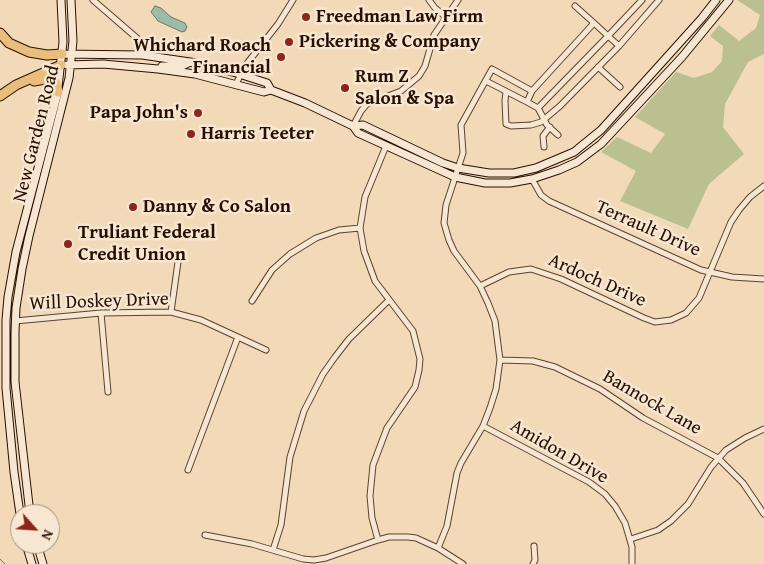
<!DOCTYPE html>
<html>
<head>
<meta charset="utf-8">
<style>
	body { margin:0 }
	#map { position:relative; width:764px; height:564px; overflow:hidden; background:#f2dab9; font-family:"Gentium Book Plus",serif }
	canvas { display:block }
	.north { position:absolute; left:10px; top:504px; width:50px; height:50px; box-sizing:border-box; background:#f7e7d2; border:1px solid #a4917e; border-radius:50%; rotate:116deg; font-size:14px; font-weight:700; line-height:20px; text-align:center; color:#280f01 }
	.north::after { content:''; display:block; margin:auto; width:18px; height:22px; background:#8f2418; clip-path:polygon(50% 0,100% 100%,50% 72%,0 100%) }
</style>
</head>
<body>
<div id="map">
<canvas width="764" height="564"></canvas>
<div class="north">N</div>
</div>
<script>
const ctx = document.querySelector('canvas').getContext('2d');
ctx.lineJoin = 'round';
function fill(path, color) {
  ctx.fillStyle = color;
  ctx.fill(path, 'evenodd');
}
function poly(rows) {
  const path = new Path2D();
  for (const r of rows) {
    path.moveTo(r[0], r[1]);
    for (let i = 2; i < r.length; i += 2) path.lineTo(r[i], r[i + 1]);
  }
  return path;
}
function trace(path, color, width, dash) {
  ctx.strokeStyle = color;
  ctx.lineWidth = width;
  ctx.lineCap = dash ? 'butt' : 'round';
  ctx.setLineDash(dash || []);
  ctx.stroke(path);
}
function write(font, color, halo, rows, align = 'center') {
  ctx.font = font + ' "Gentium Book Plus",serif';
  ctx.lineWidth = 5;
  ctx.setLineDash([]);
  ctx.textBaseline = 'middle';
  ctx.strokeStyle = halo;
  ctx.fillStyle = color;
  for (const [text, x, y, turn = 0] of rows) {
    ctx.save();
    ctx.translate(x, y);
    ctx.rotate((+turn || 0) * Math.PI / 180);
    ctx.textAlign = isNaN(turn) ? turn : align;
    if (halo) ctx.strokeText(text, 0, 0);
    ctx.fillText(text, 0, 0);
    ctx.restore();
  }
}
const green = poly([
	[737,0,764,0,764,54,748,62,725,104,723,127,744,154,709,184,688,229,620,201,636,171,601,152,617,137,651,153,665,134,635,117,676,72,694,78,712,72,722,61,723,46,710,36,719,25,739,41,756,28,760,15]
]);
const water = poly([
	[155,6,161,8,171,17,185,23,187,27,185,31,182,32,158,21,151,12,155,6]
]);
const stream = poly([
	[0,559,5,564]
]);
const street = poly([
	[93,0,138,39,142,55],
	[429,0,435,8,446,17],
	[575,6,594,23],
	[619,46,659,0],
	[598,67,620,87],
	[486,81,527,102],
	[236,84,245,66,278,24,293,0],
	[532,91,527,102,538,108,547,125,558,135],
	[506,92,505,101,506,124,511,126,531,125,541,122,560,106,619,46,608,36,538,108],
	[353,126,361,111,367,104,401,91,419,76,425,66,434,35,458,0],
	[544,147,543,136,550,127],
	[532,179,541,195,549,201,701,270,732,277,764,279],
	[480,286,509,272,531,269,561,279,644,318,655,322,671,320,686,313,699,298,731,222,739,210,750,197,764,186],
	[252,301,272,270,290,254,316,238,339,230,360,228],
	[171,312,178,262],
	[101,313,108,392],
	[15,321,101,313,171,312,201,320,266,350],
	[500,360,533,361,555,367,600,389,643,418,718,458,743,483,764,514],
	[483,426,589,482,605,494,615,506,625,523,632,547,632,564],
	[188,470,238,337],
	[205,535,252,544,303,559,314,560,326,558,378,540,389,537,408,537,416,538,438,548,463,564],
	[631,539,658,530,671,521,688,504,711,467,726,450,745,438,764,429],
	[378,540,372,518,370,496,373,465,387,428,415,387,419,370,420,359,413,331,375,281,364,251,360,228,365,197,386,146],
	[438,548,447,526,457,473,461,463,483,426,490,408,496,389,500,360,495,321,488,303,480,286,454,251,449,240,444,223,446,205,463,153,461,125,492,69,532,91,594,23,608,36,642,0],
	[273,550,281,525,290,457,304,411,323,374,335,357,349,339,389,300],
	[533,564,535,560,534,546]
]);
const secondary = poly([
	[62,54,142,55,190,62,233,72,267,83,271,90,305,103,353,126,358,133,455,177,485,183,510,183,532,179,559,170,577,162,601,144,682,57,729,0],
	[67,65,103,64,158,69,195,74,264,92,271,90],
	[162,66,182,66,190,62],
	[353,126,363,125,443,163,458,168,489,173,514,173,536,168,574,152,601,130,702,18,716,0],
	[20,514,14,472,6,388,6,320,8,297,16,252,57,96,63,42,61,0],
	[30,514,15,382,15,332,16,308,22,269,29,236,69,78,73,41,71,0],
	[26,544,32,564],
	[37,544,43,564]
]);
const highway = poly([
	[0,33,9,43,29,52,47,55,62,54],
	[34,81,45,79,52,80,56,83,58,92],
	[0,96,16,85,61,65]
]);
const markers = [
	[306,17,5,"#8f2418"],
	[289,42,5,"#8f2418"],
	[281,57,5,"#8f2418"],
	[345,88,5,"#8f2418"],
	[198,113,5,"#8f2418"],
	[191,134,5,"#8f2418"],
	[133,207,5,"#8f2418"],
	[68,244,5,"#8f2418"]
];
const poiNames = [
	["Freedman Law Firm",316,17],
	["Pickering & Company",299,42],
	["Whichard Roach",271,46,"right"],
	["Financial",271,68,"right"],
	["Rum Z",355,77],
	["Salon & Spa",355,99],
	["Papa John's",188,113,"right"],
	["Harris Teeter",201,134],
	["Danny & Co Salon",143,207],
	["Truliant Federal",78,233],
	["Credit Union",78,255]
];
const streetNames = [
	["New Garden Road",37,134,-76],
	["Terrault Drive",648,229,24],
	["Ardoch Drive",597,281,24],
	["Will Doskey Drive",99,302,-2],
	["Bannock Lane",652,403,30],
	["Amidon Drive",559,452,30]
];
fill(green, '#bac090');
fill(water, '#9cbba9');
trace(water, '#6e7666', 1);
trace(stream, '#6e7666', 1);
trace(street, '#5a422f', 7);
trace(secondary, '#280f01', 9);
trace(highway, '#280f01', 11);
trace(street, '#f7e7d2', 5);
trace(secondary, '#f7e7d2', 7);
trace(highway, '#e9bd7c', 9);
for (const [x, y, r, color] of markers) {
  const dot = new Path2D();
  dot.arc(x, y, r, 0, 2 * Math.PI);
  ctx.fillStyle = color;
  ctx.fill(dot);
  trace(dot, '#f7e7d2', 2);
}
write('bold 19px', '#280f01', '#f7e7d2', poiNames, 'left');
write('19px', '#280f01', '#f7e7d2', streetNames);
</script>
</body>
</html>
